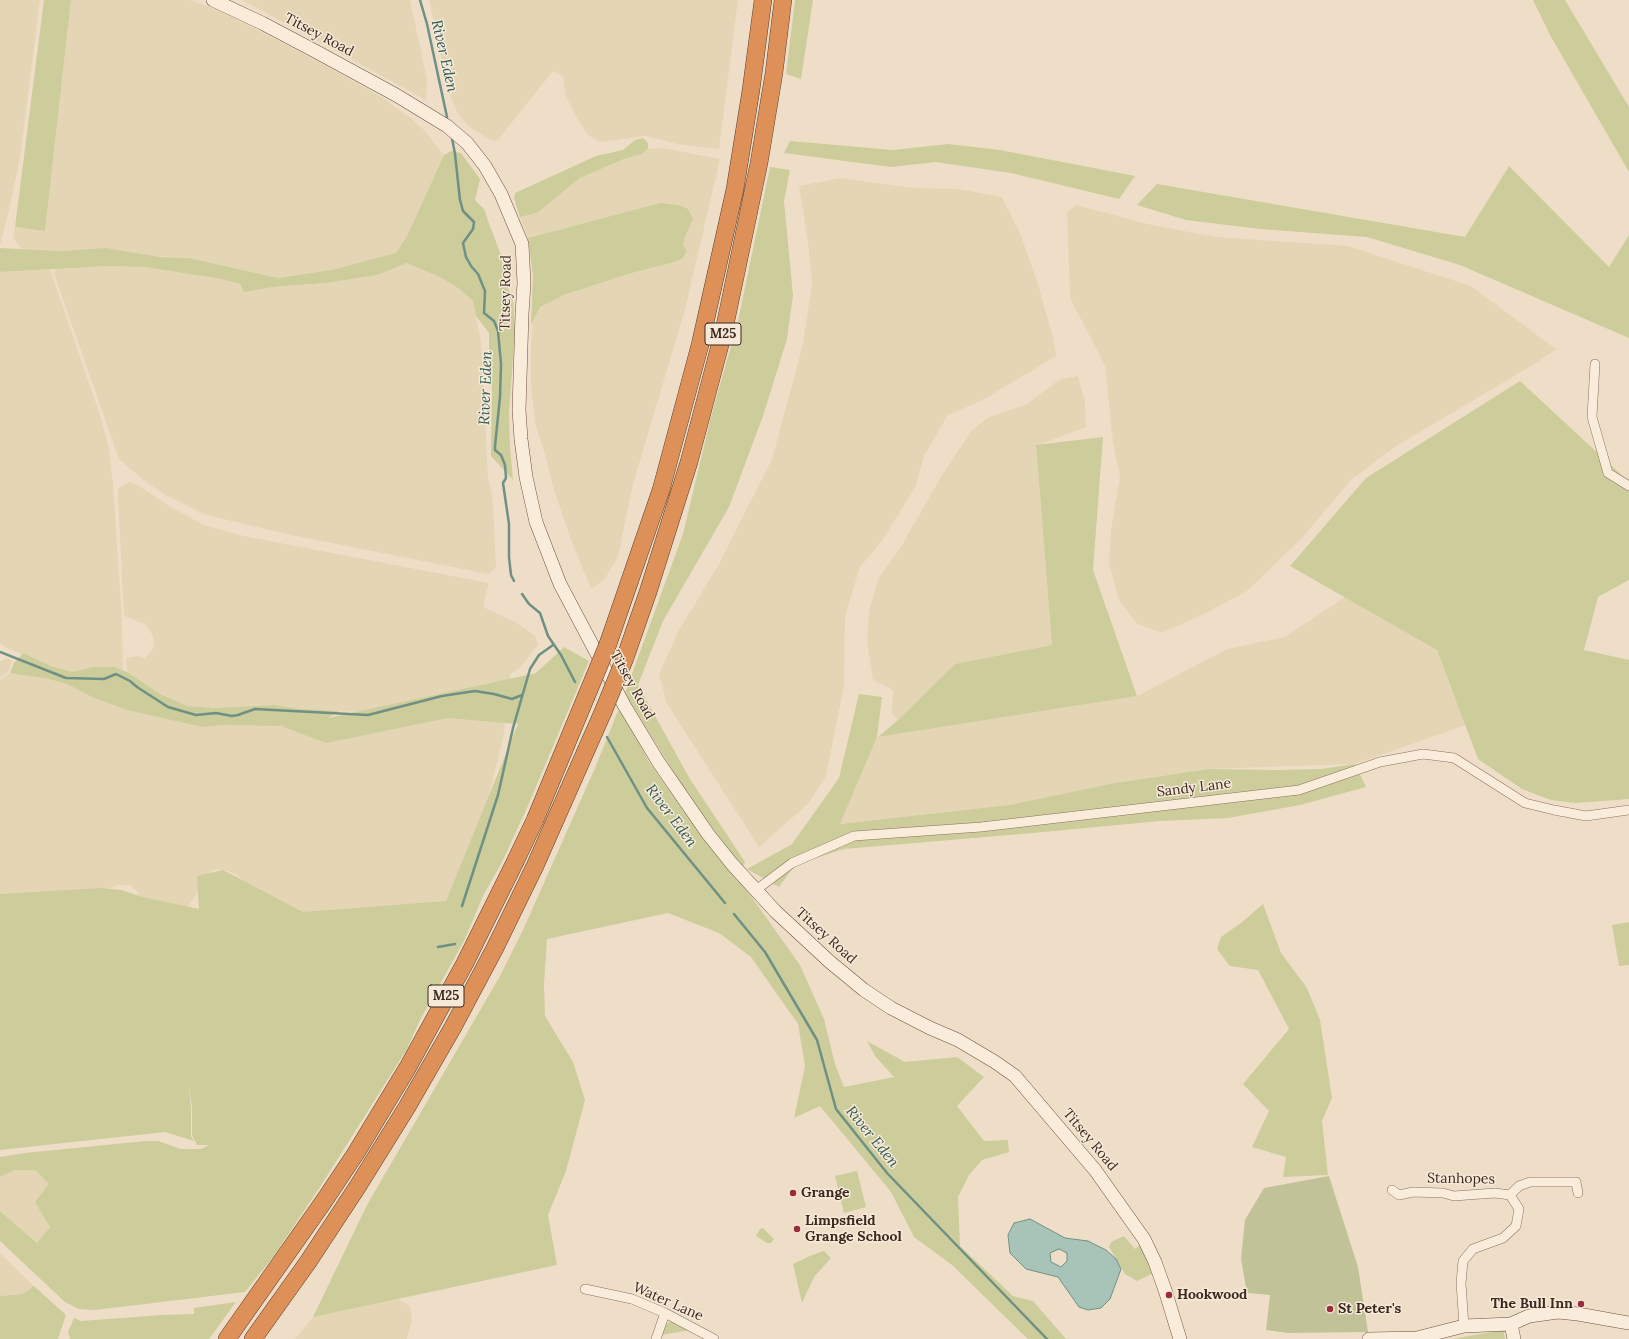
<!DOCTYPE html>
<html>
<head>
<meta charset="utf-8">
<style>
	body { margin:0 }
	canvas { display:block; background:#efdec7 }
</style>
</head>
<body>
<canvas width="1629" height="1339"></canvas>
<script>
const ctx = document.querySelector('canvas').getContext('2d');
ctx.lineJoin = 'round';
function fill(path, color) {
  ctx.fillStyle = color;
  ctx.fill(path, 'evenodd');
}
function poly(rows) {
  const path = new Path2D();
  for (const r of rows) {
    path.moveTo(r[0], r[1]);
    for (let i = 2; i < r.length; i += 2) path.lineTo(r[i], r[i + 1]);
  }
  return path;
}
function trace(path, color, width, dash) {
  ctx.strokeStyle = color;
  ctx.lineWidth = width;
  ctx.lineCap = dash ? 'butt' : 'round';
  ctx.setLineDash(dash || []);
  ctx.stroke(path);
}
function write(font, color, halo, rows, align = 'center') {
  ctx.font = font + ' Lora,serif';
  ctx.lineWidth = 3;
  ctx.setLineDash([]);
  ctx.textBaseline = 'middle';
  ctx.strokeStyle = halo;
  ctx.fillStyle = color;
  for (const [text, x, y, turn = 0] of rows) {
    ctx.save();
    ctx.translate(x, y);
    ctx.rotate((+turn || 0) * Math.PI / 180);
    ctx.textAlign = isNaN(turn) ? turn : align;
    if (halo) ctx.strokeText(text, 0, 0);
    ctx.fillText(text, 0, 0);
    ctx.restore();
  }
}
const farmland = poly([
	[0,0,40,0,20,158,8,215,0,245],
	[71,0,191,0,217,10,248,25,319,62,380,96,412,119,424,130,444,155,407,236,396,253,331,270,278,278,189,258,22,249,19,246,13,237,15,227,45,231],
	[242,0,410,0,427,79,426,100],
	[429,0,738,0,719,149,677,144,646,136,601,142,589,136,578,120,566,97,563,76,553,71,498,140,491,140,479,133,468,126,458,114,448,91],
	[663,148,720,159,685,310,633,484,618,557,604,580,591,589,571,540,553,487,547,461,535,423,531,385,531,345,533,320,540,307,564,295,628,274,674,262,683,246,685,237,693,219,660,203,528,238,520,217,537,213,580,178,624,159,642,154,648,149],
	[841,178,913,188,959,189,1002,197,1020,233,1037,281,1053,337,1056,356,983,400,948,415,924,456,916,486,882,541,860,567,845,616,844,686,826,776,809,803,759,847,667,704,659,674,679,630,719,564,772,459,803,344,812,284,808,242,799,186],
	[1076,205,1152,225,1216,237,1348,246,1471,286,1556,349,1538,362,1398,445,1351,480,1302,538,1247,591,1206,613,1162,633,1136,623,1119,600,1109,564,1111,529,1120,477,1113,443,1105,366,1070,298,1067,212],
	[407,263,440,277,458,288,473,301,481,341,488,476,493,501,496,567,488,574,291,535,206,515,165,495,142,479,119,459,54,274,56,268,107,266,145,267,221,279,240,284,244,292,273,287,326,283,377,275],
	[50,269,100,415,109,449,113,484,122,620,123,670,115,667,94,667,72,672,51,666,7,648,0,643,0,272],
	[1078,376,1085,403,1086,427,1036,446,1052,645,955,664,898,720,892,714,893,690,873,680,867,640,869,611,878,579,902,545,942,475,971,431,989,417,1027,404,1060,379],
	[129,482,138,485,171,507,204,525,244,536,489,583,483,607,517,623,535,636,538,645,519,669,510,674,510,684,498,681,356,712,300,709,275,705,213,708,187,706,162,695,127,672,126,658,138,656,145,658,154,647,153,636,145,624,124,616,118,496,118,488],
	[1345,597,1437,650,1466,725,1355,764,1209,769,1115,783,1009,805,840,824,877,737,1137,696,1227,649,1285,637],
	[8,658,12,661,8,672,0,677,0,661],
	[10,673,49,679,67,684,94,698,131,711,202,727,228,725,326,725,417,719,507,715,501,748,478,838,452,903,294,915,253,890,237,875,228,871,215,869,205,877,196,895,186,909,141,900,137,891,129,885,117,885,93,896,0,895,0,680],
	[15,1170,35,1170,50,1184,50,1227,37,1243,0,1211,0,1177],
	[0,1253,34,1286,23,1294,0,1296],
	[398,1299,410,1306,412,1320,407,1339,295,1339,313,1317]
]);
const green = poly([
	[44,0,71,0,45,231,15,227],
	[795,0,813,0,801,79,786,74],
	[1533,0,1565,0,1629,107,1629,172,1550,35],
	[643,138,648,143,648,149,642,154,624,159,580,178,537,213,520,217,514,198,515,193,596,156,623,150,635,140],
	[790,141,893,150,948,144,1000,150,1135,176,1119,199,1011,173,935,162,891,167,784,153],
	[451,151,461,153,480,179,475,200,484,209,490,226,501,255,505,280,513,301,515,329,509,413,510,447,513,480,491,456,492,378,489,350,489,333,476,316,473,301,458,288,440,277,407,263,377,275,326,283,273,287,244,292,240,284,221,279,145,267,107,266,0,272,0,248,61,251,106,248,160,257,189,258,278,278,331,270,396,253,407,236,444,155],
	[1509,166,1609,267,1629,235,1629,338,1460,265,1367,237,1260,229,1186,220,1137,205,1157,184,1465,237],
	[770,167,790,170,784,201,793,295,787,339,763,416,729,507,663,621,638,685,690,779,745,862,742,868,684,789,625,693,683,534,711,417,738,321],
	[660,203,678,205,688,209,693,219,685,237,683,246,687,250,683,258,674,262,628,274,564,295,540,307,531,325,533,276,528,238],
	[1520,381,1629,482,1629,580,1598,597,1584,650,1629,660,1629,799,1575,803,1551,800,1522,789,1478,759,1437,650,1290,566,1366,478],
	[1103,437,1093,570,1137,696,878,737,898,720,955,664,1052,645,1036,445],
	[564,647,589,661,527,808,502,862,483,896,464,941,420,1020,407,1049,320,1187,273,1257,245,1292,95,1310,79,1309,65,1302,0,1241,0,1211,37,1243,50,1227,35,1202,49,1184,35,1170,15,1170,0,1177,0,1157,25,1153,146,1141,158,1141,181,1149,201,1149,209,1145,197,1145,192,1135,192,1107,188,1081,191,1107,191,1136,194,1141,165,1132,0,1150,0,894,100,888,122,890,142,897,199,909,197,876,223,870,303,912,446,901,518,724,448,718,326,743,281,726,294,724,278,726,228,725,202,727,127,710,94,698,67,684,49,679,10,673,14,663,23,653,51,666,72,672,94,667,115,667,127,672,162,695,187,706,213,708,275,705,300,709,339,711,328,718,536,673],
	[859,694,882,697,877,737,840,824,1009,805,1115,783,1209,769,1278,770,1321,769,1355,764,1366,787,1300,805,1228,818,1160,821,1033,833,844,849,795,865,779,887,747,869,792,844,839,778],
	[618,711,622,711,649,762,680,806,712,849,738,878,800,965,824,1019,835,1064,844,1087,894,1077,875,1056,867,1041,905,1062,957,1057,984,1077,957,1106,984,1141,1008,1140,1009,1152,982,1160,969,1175,958,1197,960,1246,1013,1296,1033,1301,1066,1339,1028,1339,952,1265,914,1237,891,1192,820,1106,794,1118,805,1066,798,1024,751,957,719,933,668,913,547,939,544,985,545,1016,573,1062,585,1100,566,1171,548,1215,557,1265,313,1317,367,1205,500,976,523,930,595,768],
	[1263,904,1281,953,1307,988,1320,1020,1332,1098,1322,1121,1328,1175,1283,1177,1286,1157,1252,1147,1269,1111,1243,1084,1289,1029,1258,970,1230,966,1217,949,1221,937,1241,923],
	[1629,922,1629,965,1619,966,1612,925],
	[857,1171,866,1207,844,1213,835,1176],
	[763,1228,774,1239,771,1243,767,1243,756,1236,760,1229],
	[1124,1236,1135,1249,1143,1242,1154,1273,1137,1281,1125,1274,1109,1247,1111,1242],
	[824,1251,831,1258,814,1277,802,1303,793,1264,812,1255],
	[34,1286,66,1315,58,1339,0,1339,0,1296,23,1294],
	[236,1302,209,1339,70,1339,68,1332,74,1318,81,1321,162,1315,194,1314,194,1308],
	[671,1321,674,1321,691,1330,661,1335,664,1326],
	[1503,1330,1505,1339,1452,1339]
]);
const cemetery = poly([
	[1329,1176,1358,1267,1368,1332,1288,1333,1266,1330,1270,1295,1247,1293,1241,1259,1245,1220,1264,1188]
]);
const water = poly([
	[1030,1219,1065,1238,1088,1241,1106,1250,1116,1259,1121,1269,1110,1299,1101,1308,1088,1310,1079,1307,1058,1277,1026,1269,1010,1253,1008,1235,1014,1223,1030,1219],
	[1059,1249,1067,1253,1067,1261,1061,1267,1051,1262,1050,1253,1059,1249]
]);
const stream = poly([
	[420,0,427,24,447,117],
	[452,138,455,154,460,200,463,211,474,222,473,229,463,243,466,257,471,266,478,274,485,291,484,313,494,321,498,331,501,364,500,397,495,446,495,450,501,455,505,465,506,478,503,483,509,524,509,557,511,575,514,581],
	[522,594,529,604,540,613,548,636,561,655,575,682],
	[0,652,66,678,104,679,116,674,130,681,137,687,168,707,196,715,216,713,232,716,238,715,255,709,368,715,442,696,475,691,494,694,512,699,522,695],
	[607,737,647,808,725,903],
	[462,906,498,795,513,728,530,669,539,655,553,645],
	[734,914,765,952,817,1040,836,1109,887,1173,1047,1339],
	[438,947,455,944]
]);
const street = poly([
	[1595,364,1592,417,1608,473,1629,486],
	[756,890,792,863,854,836,981,827,1299,790,1380,762,1423,754,1454,758,1525,803,1554,810,1586,816,1629,810],
	[1392,1190,1399,1195,1413,1192,1443,1193,1454,1196,1495,1193,1510,1195,1519,1209,1516,1226,1503,1238,1473,1249,1463,1261,1461,1283,1464,1326],
	[1510,1195,1519,1186,1530,1182,1576,1182,1578,1193],
	[585,1289,632,1299,665,1313,714,1339],
	[656,1339,665,1313]
]);
const secondary = poly([
	[213,0,262,23,315,51,396,95,447,126,467,143,485,166,501,194,522,244,524,283,522,314,519,410,521,439,526,477,536,522,560,584,624,705,659,763,708,834,732,864,775,911,830,962,864,990,891,1008,930,1028,958,1040,995,1062,1015,1076,1095,1170,1144,1239,1155,1262,1165,1290,1180,1339],
	[1511,1324,1514,1339],
	[1369,1339,1417,1338,1464,1326,1511,1324,1529,1316,1558,1312,1578,1314,1629,1323]
]);
const highway = poly([
	[608,644,661,490,700,345,735,189,751,90,763,0],
	[625,658,648,592,689,462,724,330,759,163,774,73,783,0],
	[227,1339,324,1201,356,1153,408,1067,465,963,515,862,535,820,586,697],
	[253,1339,308,1262,358,1186,407,1107,453,1027,495,948,535,866,603,712]
]);
const highwayBridge = poly([
	[586,697,608,644],
	[603,712,625,658]
]);
const markers = [
	[793,1193,4,"#9a2c3b"],
	[797,1229,4,"#9a2c3b"],
	[1169,1295,4,"#9a2c3b"],
	[1581,1304,4,"#9a2c3b"],
	[1330,1309,4,"#9a2c3b"]
];
const shields = [
	[723,334,36],
	[446,996,36]
];
const shieldNames = [
	["M25",723,334],
	["M25",446,996]
];
const streetNames = [
	["Titsey Road",319,35,28],
	["Titsey Road",506,293,-89],
	["Titsey Road",632,685,61],
	["Sandy Lane",1194,788,-7],
	["Titsey Road",826,936,42],
	["Titsey Road",1090,1140,50],
	["Stanhopes",1461,1179,1],
	["Water Lane",668,1302,24]
];
const poiNames = [
	["Grange",801,1193],
	["Limpsfield",805,1221],
	["Grange School",805,1237],
	["Hookwood",1177,1295],
	["The Bull Inn",1573,1304,"right"],
	["St Peter's",1338,1309]
];
const waterNames = [
	["River Eden",444,56,77],
	["River Eden",486,388,-88],
	["River Eden",671,816,53],
	["River Eden",872,1137,51]
];
fill(farmland, '#e4d6b4');
fill(green, '#cdcc9b');
fill(cemetery, '#c2c299');
fill(water, '#a8c3b7');
trace(water, '#6e9184', 1);
trace(stream, '#6e9184', 2.5);
trace(street, '#8b6f5c', 10);
trace(secondary, '#6d503f', 14);
trace(highway, '#593e30', 18);
trace(street, '#f9ecdb', 9);
trace(secondary, '#f9ecdb', 13);
trace(highway, '#dd9159', 17);
trace(highwayBridge, '#593e30', 18, []);
trace(highwayBridge, '#dd9159', 17);
for (const [x, y, r, color] of markers) {
  const dot = new Path2D();
  dot.arc(x, y, r, 0, 2 * Math.PI);
  ctx.fillStyle = color;
  ctx.fill(dot);
  trace(dot, '#f6e9d7', 1.5);
}
for (const [x, y, w] of shields) {
  const box = new Path2D();
  box.roundRect(x - w / 2, y - 11, w, 22, 3);
  ctx.fillStyle = '#f6e9d7';
  ctx.fill(box);
  trace(box, '#3b2920', 1);
}
write('bold 13px', '#3b2920', null, shieldNames);
write('14px', '#3b2920', '#f6e9d7', streetNames);
write('bold 14px', '#3b2920', '#f6e9d7', poiNames, 'left');
write('italic 15px', '#2f5b52', '#f6e9d7', waterNames);
</script>
</body>
</html>
